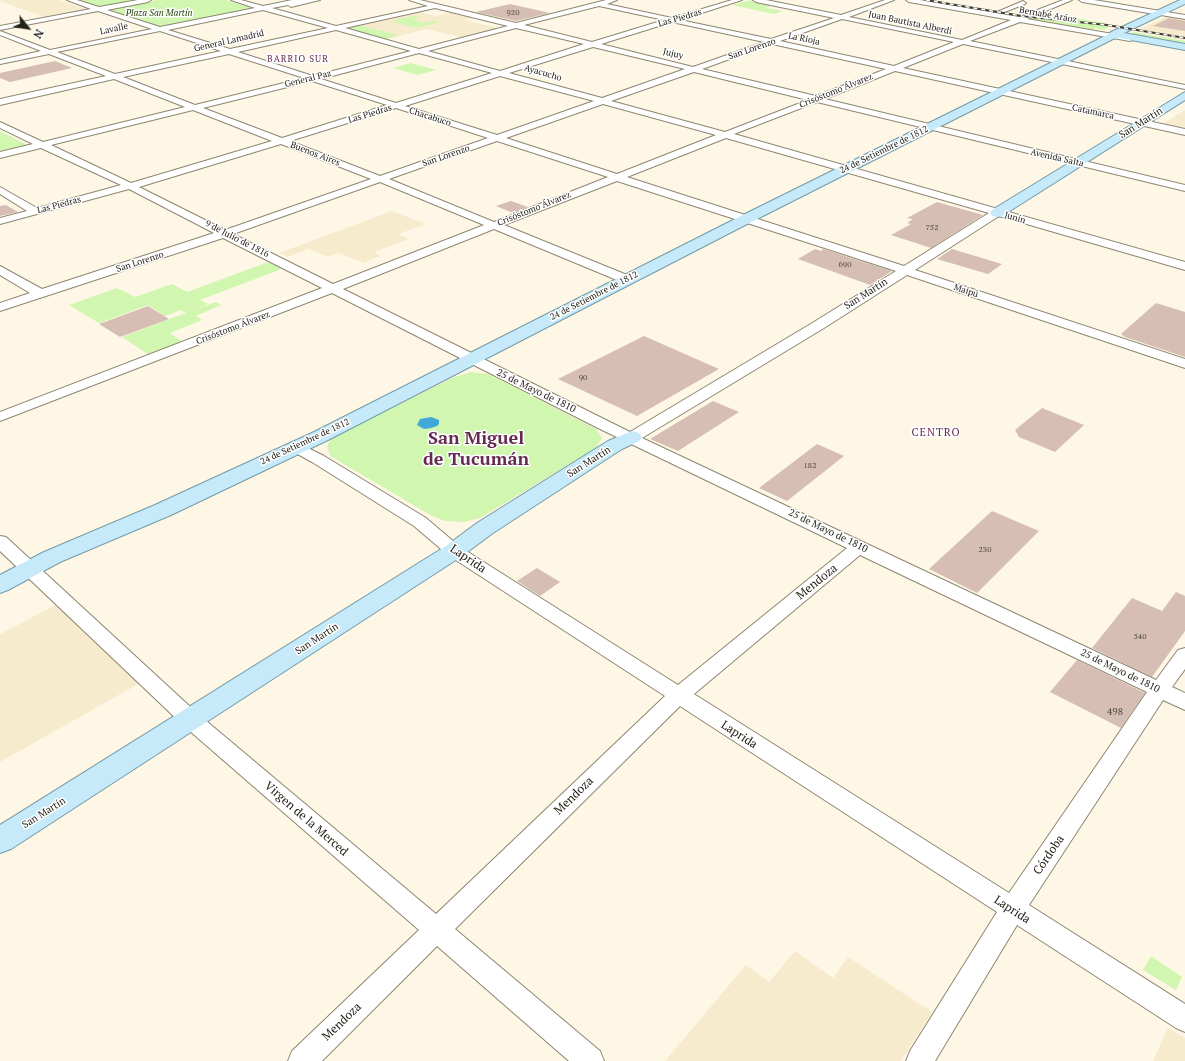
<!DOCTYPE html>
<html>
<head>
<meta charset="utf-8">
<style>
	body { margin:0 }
	#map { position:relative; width:1185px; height:1061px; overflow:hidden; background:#fef7e5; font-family:"PT Serif",serif }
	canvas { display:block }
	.north { position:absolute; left:8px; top:8px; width:40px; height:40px; -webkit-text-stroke:3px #fff; paint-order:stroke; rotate:120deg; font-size:11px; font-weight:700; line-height:16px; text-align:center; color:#232018 }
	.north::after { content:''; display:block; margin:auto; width:14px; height:18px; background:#232018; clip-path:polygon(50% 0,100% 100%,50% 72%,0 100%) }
</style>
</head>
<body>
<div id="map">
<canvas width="1185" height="1061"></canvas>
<div class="north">N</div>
</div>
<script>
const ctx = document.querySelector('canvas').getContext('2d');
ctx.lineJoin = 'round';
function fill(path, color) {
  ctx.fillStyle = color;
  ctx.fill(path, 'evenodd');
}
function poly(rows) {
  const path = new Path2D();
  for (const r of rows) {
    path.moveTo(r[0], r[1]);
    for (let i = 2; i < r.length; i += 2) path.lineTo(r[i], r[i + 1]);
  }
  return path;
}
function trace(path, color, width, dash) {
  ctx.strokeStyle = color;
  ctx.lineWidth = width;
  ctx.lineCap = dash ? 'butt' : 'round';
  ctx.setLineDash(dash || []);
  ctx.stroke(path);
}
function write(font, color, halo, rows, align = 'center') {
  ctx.font = font + ' "PT Serif",serif';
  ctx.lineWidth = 3;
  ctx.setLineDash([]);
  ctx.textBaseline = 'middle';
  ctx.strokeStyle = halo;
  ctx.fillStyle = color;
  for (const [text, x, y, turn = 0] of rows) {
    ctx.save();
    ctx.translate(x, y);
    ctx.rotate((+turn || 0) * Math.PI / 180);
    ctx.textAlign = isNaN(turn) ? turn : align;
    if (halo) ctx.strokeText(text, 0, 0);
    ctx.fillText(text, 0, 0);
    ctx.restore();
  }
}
const built = poly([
	[5,0,59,0,89,10,47,18,0,1],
	[415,11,436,16,454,12,476,17,465,20,498,28,463,38,427,29,387,39,343,28],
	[1168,16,1185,18,1185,40,1135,31],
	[1185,110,1185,128,1163,124],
	[392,211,425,224,399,234,409,239,374,252,380,256,363,263,339,253,328,257,309,249,287,257,279,253],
	[60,603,140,683,0,762,0,634],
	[795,951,833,978,848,957,932,1012,901,1061,665,1061,746,965,769,982],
	[1168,1028,1185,1038,1185,1061,1153,1061]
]);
const green = poly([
	[79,0,141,0,101,8],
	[157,0,226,0,252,8,157,27,106,9],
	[752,0,774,5,765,8,783,11,774,14,732,5],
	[1042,13,1105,23,1102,25,1110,26,1103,30,1095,28,1092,30,1028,19],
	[414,16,421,17,412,20,425,23,433,21,439,22,416,28,391,21],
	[358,25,398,35,385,39,345,28],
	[1134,32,1185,41,1185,45,1127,35],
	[411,63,436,70,418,75,393,68],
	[0,131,28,145,0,152],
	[271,261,284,268,200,300,208,304,191,311,216,302,221,305,196,316,202,320,170,333,183,342,151,356,122,337,186,313,181,310,165,316,148,305,99,323,69,305,117,288,135,297,172,284,187,292],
	[471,372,488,374,596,429,602,438,596,448,480,518,464,522,445,521,432,516,330,456,327,446,331,439,452,378],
	[1151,956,1182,977,1176,990,1143,970]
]);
const water = poly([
	[431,417,439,420,439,424,437,426,431,428,424,429,417,425,420,419]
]);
const building = poly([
	[510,4,550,13,516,21,476,12],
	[1169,18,1185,21,1185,31,1153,26],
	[55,61,72,68,10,82,0,78,0,73],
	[511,201,528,207,513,213,496,206],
	[937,202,983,215,931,248,891,235,911,224,907,223,913,219,907,218],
	[6,205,18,212,0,216,0,206],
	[815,249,821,251,823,249,892,271,870,285,798,259],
	[952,249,1002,264,988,274,937,259],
	[1156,303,1185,312,1185,357,1125,337,1121,334],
	[148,306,169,319,120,337,99,324],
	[644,336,719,369,637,416,558,379],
	[713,401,739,412,678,451,650,439],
	[1042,408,1084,425,1055,452,1019,437,1015,430],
	[817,444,844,456,787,501,759,488],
	[992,511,1039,531,977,593,929,569],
	[537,568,560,582,540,596,517,581],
	[1176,592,1185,596,1185,631,1152,677,1092,648,1132,598,1162,611],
	[1077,660,1145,693,1121,728,1050,692]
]);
const minor = poly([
	[67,0,77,0,99,7,138,0,151,0,148,2,107,10,160,27,255,8,231,0,241,0,263,6,292,0,320,0,291,7,288,5,272,8,336,26,428,6,409,0,420,0,516,23,606,0,617,0,607,4,672,18,732,0,742,0,680,20,771,39,834,18,756,2,753,0,766,0,841,15,885,0,894,0,849,17,962,40,1011,20,909,2,906,0,920,0,1019,17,1063,0,1072,0,1027,19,1130,37,1134,39,1130,41,1020,22,970,41,1185,85,1185,89,963,44,903,68,1185,129,1185,135,895,71,825,99,1185,185,1185,191,817,102,734,134,1185,262,1185,270,999,216,915,270,1185,359,1185,368,907,275,824,328,642,438,1156,680,1178,650,1185,648,1185,669,1172,687,1185,693,1185,710,1163,700,1029,905,1185,1004,1185,1032,1176,1028,1017,925,935,1061,906,1061,910,1051,997,912,680,706,455,929,600,1051,604,1061,569,1061,437,946,322,1061,288,1061,292,1051,419,930,184,726,0,551,0,536,6,537,198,714,436,914,665,696,448,555,414,526,312,462,292,451,289,448,292,445,297,443,302,445,324,456,426,518,460,547,678,685,847,548,598,428,332,293,0,421,0,412,322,288,223,238,0,311,0,303,30,293,0,275,0,266,42,289,214,233,129,189,0,224,0,218,27,211,0,194,0,187,37,208,121,185,41,148,0,158,0,152,33,144,0,128,0,122,43,142,185,107,114,79,0,105,0,99,106,76,49,54,0,64,0,60,41,51,0,35,0,31,50,50,152,29,98,11,0,30,0,26,91,9,67,0],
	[599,6,664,20,592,42,524,25,599,6],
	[435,8,508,26,419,49,345,28,435,8],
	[263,10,328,28,230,49,168,30,263,10],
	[842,19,954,42,894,66,780,41,842,19],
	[672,22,764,42,693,67,601,44,672,22],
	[516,28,584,44,500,71,428,51,516,28],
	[336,30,411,51,313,76,238,52,336,30],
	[160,31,221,51,115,74,57,52,160,31],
	[772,44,886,69,816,96,702,69,772,44],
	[593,47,685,69,602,98,509,73,593,47],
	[419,53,492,73,396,103,321,79,419,53],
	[229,54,304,78,195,105,123,77,229,54],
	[694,72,808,100,725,132,611,101,694,72],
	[500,76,594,101,497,135,405,106,500,76],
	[312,81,387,105,282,138,203,108,312,81],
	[603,104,716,135,617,174,506,138,603,104],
	[396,108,488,138,380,176,290,141,396,108],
	[193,110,272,141,131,183,51,145,193,110],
	[726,138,989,213,904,266,627,177,726,138],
	[497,141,608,177,494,222,389,179,497,141],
	[281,144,371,179,225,230,139,187,281,144],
	[617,181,896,271,814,322,630,432,343,289,494,229,624,283,632,283,634,280,632,277,504,225,617,181],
	[380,182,484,225,333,284,233,234,380,182],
	[860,555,1147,692,1009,893,694,694,860,555],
	[1079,0,1094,0,1185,15,1185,19,1082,2,1079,0],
	[1023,1,1026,3,1025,4,1002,13,997,12,1023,1]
]);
const major = poly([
	[1180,0,1185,0,1185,4,1124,33,1185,44,1185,50,1120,38,1115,38,751,222,328,440,171,515,60,562,8,590,0,593,0,575,44,552,155,505,314,432,741,216,1109,34,1111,32,1180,0],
	[1185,92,1185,100,1002,216,997,217,992,216,990,213,992,210,1185,92],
	[632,431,639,433,642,437,639,441,622,449,493,533,462,556,11,849,0,853,0,825,446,546,477,523,608,441,632,431]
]);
const rail = poly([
	[926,0,1022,16,1107,25,1185,38]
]);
const numberNames = [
	["920",513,13],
	["752",932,228],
	["690",845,265],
	["90",583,378],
	["182",810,466],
	["230",985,550],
	["540",1140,637]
];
const farParknames = [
	["Plaza San Martín",159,13]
];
const farStreetnames = [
	["Bernabé Aráoz",1048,15,10],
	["Las Piedras",680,18,-16],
	["Juan Bautista Alberdi",910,23,12],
	["Lavalle",114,29,-12],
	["La Rioja",804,39,12],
	["General Lamadrid",229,41,-13],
	["San Lorenzo",752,49,-19],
	["Jujuy",673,54,14],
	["Ayacucho",543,73,16],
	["General Paz",308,79,-14],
	["Crisóstomo Álvarez",836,91,-22],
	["Catamarca",1093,112,12],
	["Las Piedras",370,114,-17],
	["Chacabuco",430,117,18],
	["24 de Setiembre de 1812",884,150,-26],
	["Buenos Aires",315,154,21],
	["San Lorenzo",446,156,-19],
	["Avenida Salta",1057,158,13],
	["Las Piedras",59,205,-15],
	["Crisóstomo Álvarez",534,209,-22],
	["Junín",1015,218,16],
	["9 de Julio de 1816",237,239,27],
	["San Lorenzo",140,262,-18],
	["Maipú",966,291,18],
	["24 de Setiembre de 1812",594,296,-27],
	["Crisóstomo Álvarez",233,328,-21],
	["24 de Setiembre de 1812",305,442,-25]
];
const farNeighbourhoodnames = [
	["BARRIO SUR",298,59]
];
const streetNames = [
	["San Martín",1141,123,-32],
	["San Martín",866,294,-32],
	["25 de Mayo de 1810",536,391,26],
	["San Martín",589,462,-32],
	["25 de Mayo de 1810",828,531,26],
	["San Martín",317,639,-33],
	["25 de Mayo de 1810",1120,671,26],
	["San Martín",44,813,-32]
];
const nearNumbernames = [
	["498",1115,712]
];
const neighbourhoodNames = [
	["CENTRO",936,433]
];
const nearStreetnames = [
	["Laprida",468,559,34],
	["Mendoza",817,582,-39],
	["Laprida",739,735,33],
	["Mendoza",574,796,-44],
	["Virgen de la Merced",306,819,41],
	["Córdoba",1049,855,-56],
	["Laprida",1012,910,33],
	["Mendoza",342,1022,-44]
];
const townNames = [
	["San Miguel",476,439],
	["de Tucumán",476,460]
];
fill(built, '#f7ebcd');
fill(green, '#d0f6af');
fill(water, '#41a7d7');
fill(building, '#d6beb4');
trace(minor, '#8e8672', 2);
trace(major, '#749aa8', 2);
fill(minor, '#fff');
fill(major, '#c6eaf9');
trace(rail, '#413d34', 2);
trace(rail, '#fff', 1.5, [4]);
write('8px', '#50483f', null, numberNames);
write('italic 9px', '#243e02', '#fff', farParknames);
write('9px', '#232018', '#fff', farStreetnames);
ctx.letterSpacing = '1px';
write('9px', '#652a51', '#fff', farNeighbourhoodnames);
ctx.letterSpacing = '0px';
write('10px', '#232018', '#fff', streetNames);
write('10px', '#50483f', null, nearNumbernames);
ctx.letterSpacing = '1px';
write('11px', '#652a51', '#fff', neighbourhoodNames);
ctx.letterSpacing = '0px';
write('12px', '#232018', '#fff', nearStreetnames);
write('bold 18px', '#652a51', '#fff', townNames);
</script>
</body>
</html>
